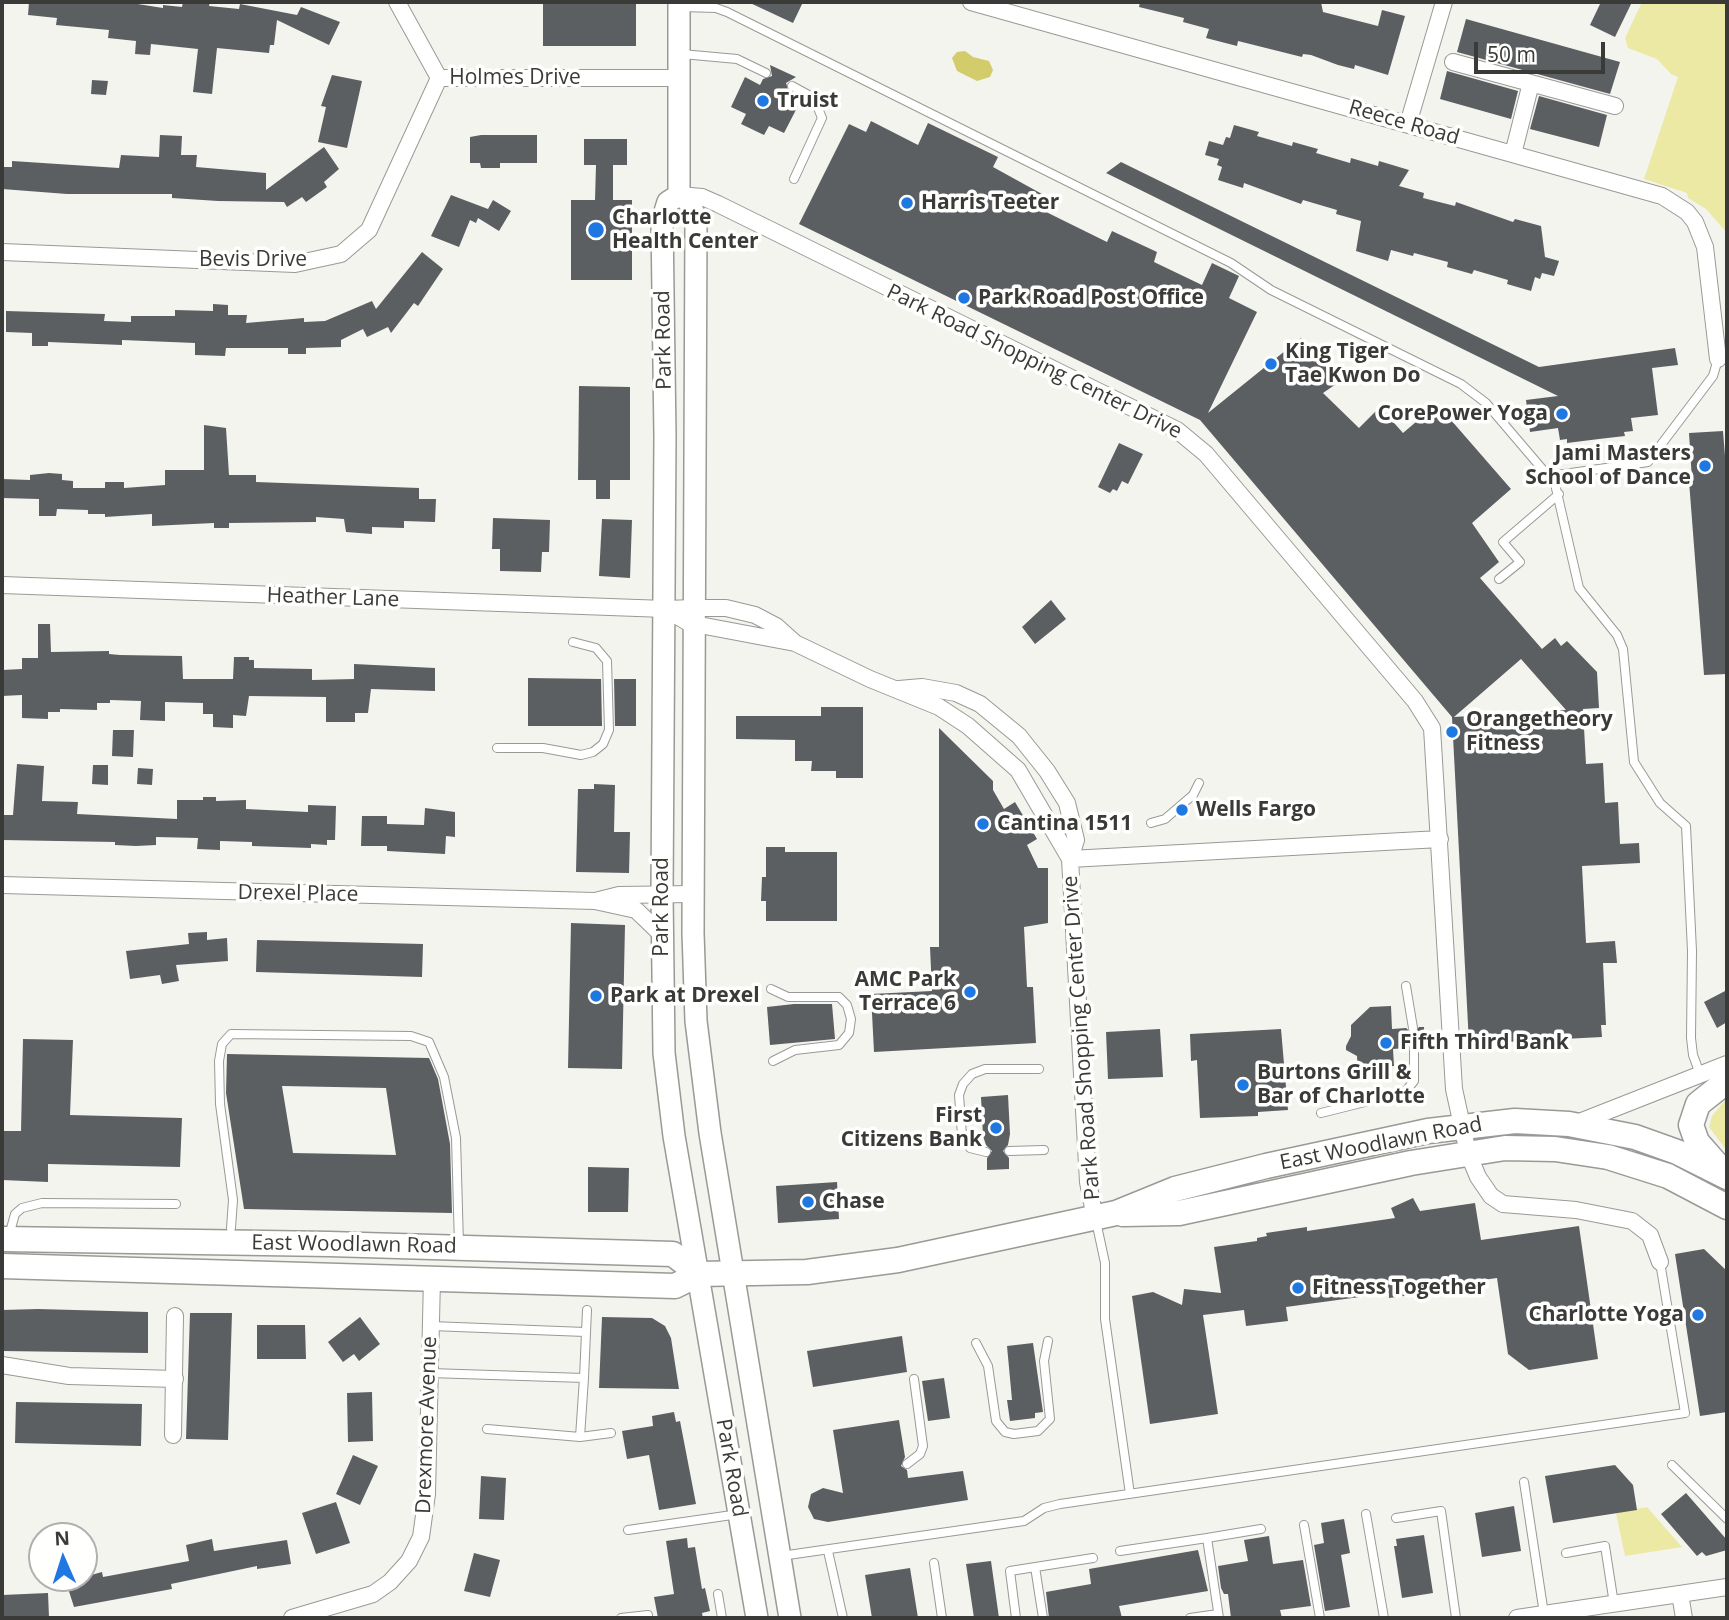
<!DOCTYPE html>
<html>
<head>
<meta charset="utf-8">
<style>
  body { margin:0 }
  #map { position:relative; width:1729px; height:1620px; overflow:hidden; background:#f4f4ef; font-family:"Open Sans",sans-serif }
  canvas { display:block }
  .frame { position:absolute; inset:0; border:4px solid #3a3a39; pointer-events:none }
  .north { position:absolute; left:28px; top:1522px; width:70px; height:70px; box-sizing:border-box; background:#fffffe; border:2px solid #b0b0af; border-radius:50%; rotate:357deg; font-size:19px; font-weight:700; line-height:28px; text-align:center; color:#3a3a39 }
  .north::after { content:''; display:block; margin:auto; width:24px; height:32px; background:#1f77e1; clip-path:polygon(50% 0,100% 100%,50% 72%,0 100%) }
  .scale { position:absolute; left:1474px; top:42px; width:131px; height:32px; box-sizing:border-box; border:4px solid #3a3a39; border-top:0; padding-left:9px; font-size:21px; line-height:24px; white-space:nowrap; color:#3a3a39; -webkit-text-stroke:5px #fffffe; paint-order:stroke }
</style>
</head>
<body>
<div id="map">
<canvas width="1729" height="1620"></canvas>
<div class="frame"></div>
<div class="north">N</div>
<div class="scale">50 m</div>
</div>
<script>
const ctx = document.querySelector('canvas').getContext('2d');
ctx.lineJoin = 'round';
function fillPath(path, color) { ctx.fillStyle = color; ctx.fill(path, 'evenodd'); }
const shape = rows => new Path2D(rows.map(r => 'M' + r).join(''));
function trace(path, color, width, dash) { ctx.strokeStyle = color; ctx.lineWidth = width; ctx.lineCap = dash ? 'butt' : 'round'; ctx.setLineDash(dash || []); ctx.stroke(path); }
function drawText(font, color, halo, rows, align = 'center') {
  ctx.font = font + ' "Open Sans",sans-serif'; ctx.lineWidth = 7; ctx.setLineDash([]); ctx.textBaseline = 'middle'; ctx.strokeStyle = halo; ctx.fillStyle = color; for (const [text, x, y, turn = 0] of rows) {
    ctx.save(); ctx.translate(x, y); ctx.rotate((+turn || 0) * Math.PI / 180); ctx.textAlign = isNaN(turn) ? turn : align; if (halo) ctx.strokeText(text, 0, 0); ctx.fillText(text, 0, 0); ctx.restore();
  }
}
const green = shape([
  [1642,2,1727,2,1727,233,1706,209,1688,198,1687,193,1644,179,1678,77,1671,74,1657,59,1628,48,1625,38],
  [1727,1098,1727,1151,1709,1127,1712,1116],
  [1647,1507,1682,1547,1625,1556,1616,1513]
]);
const water = shape([
  [965,51,973,57,989,61,993,70,990,77,977,81,957,71,952,58,957,52]
]);
const building = shape([
  [29,2,125,2,163,8,163,5,182,7,183,2,210,2,209,6,239,9,240,4,297,15,301,7,340,22,329,45,277,20,274,45,270,45,269,53,217,48,212,94,193,92,198,49,151,44,150,55,135,54,136,41,108,38,109,30,56,25,57,18,28,15],
  [543,2,636,2,636,46,543,46],
  [748,2,803,2,793,23],
  [1140,2,1321,2,1323,12,1378,26,1382,10,1405,16,1388,75,1355,65,1354,69,1338,65,1311,55,1303,54,1302,57,1238,41,1237,46,1206,38,1209,29,1183,22,1184,18,1139,7],
  [1601,2,1632,2,1615,37,1590,25],
  [1466,19,1620,62,1610,94,1457,52],
  [770,65,796,77,786,83,789,92,786,98,799,104,784,133,769,126,764,135,741,124,746,114,731,107,745,77,760,85,763,79,772,76],
  [1447,71,1518,91,1511,119,1440,99],
  [332,75,362,81,347,148,318,142,326,107,321,106],
  [92,80,108,81,106,95,91,94],
  [1539,96,1607,115,1599,147,1530,129],
  [871,121,918,145,928,123,998,157,993,167,1042,194,1036,207,1107,242,1112,231,1157,252,1154,262,1202,285,1212,263,1239,276,1229,298,1257,312,1208,413,1301,338,1339,382,1323,393,1359,428,1380,407,1403,433,1437,404,1511,489,1472,523,1499,562,1480,578,1542,649,1555,638,1561,646,1567,641,1597,672,1599,708,1583,709,1586,764,1603,763,1605,803,1618,802,1620,844,1639,843,1640,863,1582,866,1586,943,1615,941,1617,963,1603,963,1606,1025,1601,1025,1602,1037,1469,1044,1452,717,1200,420,799,224,849,124,866,132],
  [1521,659,1566,710,1454,717],
  [1234,125,1259,132,1257,136,1292,146,1293,142,1318,149,1316,153,1350,163,1351,158,1378,166,1379,161,1409,170,1399,186,1424,193,1423,198,1455,206,1456,202,1513,222,1515,219,1541,226,1545,257,1559,261,1554,276,1542,273,1540,279,1535,277,1531,291,1507,284,1508,280,1474,270,1472,274,1447,267,1448,262,1414,253,1413,256,1391,250,1388,261,1356,251,1361,221,1336,214,1337,210,1303,200,1301,204,1244,183,1243,188,1218,180,1222,167,1217,165,1219,159,1205,155,1209,141,1223,145,1226,137,1230,138],
  [160,135,182,136,181,155,197,155,196,167,266,173,266,190,324,147,339,169,324,182,327,187,306,202,302,197,287,207,284,202,218,201,172,198,172,194,67,194,2,189,2,167,12,167,12,161,119,168,121,155,159,157],
  [481,135,537,135,537,163,500,163,500,168,481,168,480,163,470,163,470,137],
  [584,139,627,139,627,165,613,165,613,200,632,200,632,280,571,280,571,200,595,200,596,165,584,165],
  [1121,162,1539,367,1675,348,1678,365,1652,368,1658,415,1631,418,1633,431,1624,432,1625,436,1599,439,1567,443,1567,439,1560,440,1558,428,1530,432,1526,400,1558,396,1106,173],
  [451,195,488,209,493,200,511,211,499,231,478,218,476,223,470,220,459,247,431,236],
  [422,252,443,269,418,306,414,303,391,333,388,327,367,337,363,329,341,340,341,347,306,348,306,354,288,354,288,348,226,348,225,356,195,355,195,343,122,340,122,345,48,342,48,346,32,346,32,333,6,332,6,311,105,314,104,321,131,322,131,316,175,316,175,310,213,311,213,304,228,305,228,315,247,315,246,323,304,318,304,322,325,321,372,301,376,309],
  [579,386,630,387,630,480,610,480,610,499,596,499,596,480,578,480],
  [204,425,226,428,229,475,256,475,256,482,419,488,419,499,436,499,435,522,404,521,404,528,372,527,372,534,346,532,344,519,316,517,316,522,229,523,229,528,214,528,214,523,152,526,152,514,105,517,105,514,88,514,88,510,57,509,56,516,39,516,39,499,2,498,2,479,30,480,30,475,49,473,62,474,62,480,73,481,73,488,105,488,105,482,124,482,124,488,165,485,165,470,204,470],
  [1723,431,1727,481,1727,674,1704,675,1689,481,1692,480,1689,433],
  [1119,443,1143,454,1128,484,1122,481,1117,491,1113,489,1110,493,1098,487],
  [493,518,550,520,549,552,542,552,541,572,500,571,500,549,492,549],
  [602,519,632,520,630,578,599,576],
  [1051,600,1066,619,1035,644,1022,627],
  [38,624,50,624,51,652,109,651,109,654,120,655,182,656,183,679,233,679,234,657,249,657,249,660,254,660,254,668,312,669,312,680,354,679,354,664,435,668,435,691,371,689,368,713,355,713,355,722,326,722,326,697,249,696,246,716,233,715,233,728,213,727,213,714,203,714,203,703,165,702,165,721,140,720,141,701,110,700,110,703,97,703,97,710,60,709,60,712,48,712,48,719,22,718,22,695,2,696,2,670,22,669,22,658,38,658],
  [528,678,601,679,602,726,528,726],
  [614,679,636,679,636,726,615,726],
  [821,707,863,707,863,778,836,778,836,771,811,771,812,761,795,761,795,740,736,739,736,716,821,716],
  [939,728,993,781,993,790,1004,809,1015,802,1037,839,1027,845,1038,868,1048,868,1048,923,1024,927,1027,987,1033,987,1036,1043,874,1052,871,994,932,991,930,947,939,947],
  [113,730,134,730,133,757,112,756],
  [17,764,44,766,42,801,78,802,77,814,177,819,177,800,203,800,203,797,216,797,216,801,246,800,246,809,308,812,308,805,336,806,335,840,327,840,327,845,311,844,311,848,252,846,252,842,220,841,220,850,197,849,198,838,156,837,156,845,136,846,115,845,115,842,2,840,2,815,13,815],
  [93,765,108,765,108,785,92,784],
  [138,768,153,769,152,785,137,784],
  [594,784,615,785,614,832,630,832,629,873,576,872,578,789,594,789],
  [425,808,455,812,455,837,446,836,445,854,387,851,387,846,361,846,362,816,387,816,387,824,424,825],
  [766,847,785,847,785,852,837,852,837,921,766,921,766,901,761,901,762,877,766,877],
  [571,923,625,925,622,1069,568,1068],
  [207,932,207,940,227,938,228,961,176,965,179,981,162,984,160,975,130,979,126,951,189,944,188,933],
  [257,940,423,944,422,977,256,972],
  [1727,990,1727,1022,1717,1028,1704,1002],
  [794,1004,832,1004,835,1039,770,1045,767,1007],
  [1391,1006,1392,1029,1406,1028,1413,1034,1419,1027,1424,1027,1425,1047,1413,1042,1407,1048,1393,1049,1394,1066,1380,1067,1380,1078,1358,1077,1357,1056,1346,1050,1346,1046,1351,1036,1351,1025,1370,1007],
  [1160,1029,1163,1077,1108,1079,1106,1032],
  [1281,1029,1288,1110,1258,1112,1258,1116,1200,1118,1197,1060,1191,1061,1190,1034],
  [23,1039,73,1040,70,1115,182,1118,180,1167,48,1164,48,1182,2,1180,2,1131,21,1131],
  [227,1054,429,1058,438,1079,450,1144,452,1213,244,1209,226,1093],
  [282,1086,386,1088,396,1155,293,1153],
  [1008,1095,1010,1134,1008,1145,1003,1151,1009,1158,1009,1169,987,1170,987,1158,992,1151,986,1145,983,1136,981,1097],
  [588,1167,629,1168,628,1212,588,1212],
  [837,1182,839,1219,778,1223,776,1186],
  [1413,1198,1420,1211,1475,1203,1481,1240,1579,1226,1598,1359,1529,1370,1508,1354,1497,1278,1446,1285,1447,1290,1389,1298,1389,1293,1286,1307,1288,1321,1246,1326,1244,1310,1203,1315,1218,1414,1150,1424,1132,1296,1153,1292,1182,1305,1184,1289,1221,1293,1214,1247,1257,1241,1257,1238,1267,1236,1266,1233,1307,1227,1307,1231,1395,1218,1391,1208],
  [1704,1249,1727,1271,1727,1412,1700,1416,1675,1254],
  [38,1309,148,1312,148,1353,2,1351,2,1310],
  [190,1313,232,1313,228,1440,186,1439],
  [360,1317,380,1344,359,1361,354,1354,343,1362,328,1342],
  [602,1317,652,1318,665,1326,671,1338,679,1389,599,1388],
  [257,1325,305,1325,306,1359,257,1359],
  [902,1336,907,1372,813,1387,807,1351],
  [1033,1343,1043,1412,1035,1413,1035,1418,1010,1421,1007,1400,1012,1400,1007,1346],
  [944,1378,950,1418,928,1421,922,1381],
  [372,1392,373,1441,348,1442,347,1393],
  [16,1402,142,1404,141,1446,15,1443],
  [674,1412,676,1422,680,1421,696,1504,659,1510,649,1455,627,1459,622,1431,653,1426,652,1416],
  [899,1420,905,1457,901,1466,907,1470,908,1478,963,1471,968,1500,828,1522,814,1519,808,1507,811,1494,823,1488,843,1493,833,1430],
  [353,1455,378,1466,360,1505,336,1494],
  [1615,1465,1633,1485,1637,1510,1553,1523,1545,1476],
  [481,1476,506,1478,504,1520,479,1519],
  [1686,1493,1727,1540,1727,1550,1706,1556,1702,1552,1697,1556,1661,1514],
  [336,1502,350,1543,316,1554,302,1513],
  [1514,1506,1521,1551,1482,1557,1475,1513],
  [1344,1519,1350,1553,1341,1555,1350,1607,1325,1611,1314,1545,1324,1543,1321,1523],
  [1424,1535,1433,1593,1402,1598,1394,1546,1397,1546,1396,1539],
  [1269,1536,1273,1564,1303,1560,1311,1606,1280,1610,1282,1618,1231,1618,1228,1594,1224,1594,1221,1588,1218,1566,1248,1561,1244,1540],
  [687,1538,688,1548,695,1547,702,1589,705,1588,710,1611,702,1613,703,1618,658,1618,654,1597,674,1594,666,1541],
  [212,1539,214,1551,287,1540,291,1564,257,1569,257,1566,171,1584,172,1589,74,1607,66,1582,102,1572,103,1577,189,1561,186,1545],
  [1198,1550,1208,1591,1119,1606,1122,1618,1049,1618,1046,1592,1091,1584,1089,1569],
  [474,1553,500,1560,490,1597,464,1591],
  [991,1561,999,1618,974,1618,966,1564],
  [910,1568,918,1618,872,1618,865,1575],
  [48,1593,49,1617,3,1618,2,1595]
]);
const lane = shape([
  [682,7,716,8,727,12,1231,263,1271,290,1461,384,1486,403,1555,484,1579,588,1617,635,1623,649,1634,762,1660,803,1686,826,1692,951,1691,1038,1693,1055,1700,1074],
  [682,54,737,59,766,73],
  [792,86,814,98,822,118,794,179],
  [1550,476,1648,462,1713,376,1718,359],
  [1499,579,1520,562,1503,542,1559,494],
  [497,748,543,748,581,755,593,752,603,744,609,730,607,661,596,648,573,642],
  [1151,823,1165,819,1193,795,1199,783],
  [1406,986,1413,1028],
  [771,989,788,997,839,997,847,1005,851,1019,849,1033,839,1045,795,1050,773,1061],
  [1321,1113,1405,1092,1414,1081,1414,1048],
  [1009,1151,1044,1150],
  [986,1152,970,1148,962,1135,959,1095,963,1084,972,1074,985,1069,1039,1069],
  [1096,1221,1105,1263,1105,1319,1130,1494],
  [231,1228,233,1200,220,1104,219,1061,222,1044,231,1034,411,1036,429,1042,444,1077,456,1138,459,1245],
  [10,1232,15,1214,22,1208,42,1203,176,1204],
  [431,1326,585,1332],
  [976,1343,988,1366,996,1421,1005,1432,1014,1434,1038,1431,1050,1419,1044,1361,1048,1341],
  [430,1373,584,1378,587,1310],
  [487,1429,580,1437,584,1378],
  [580,1437,611,1433],
  [907,1464,920,1454,923,1446,914,1379],
  [1672,1465,1727,1519],
  [1524,1482,1544,1614],
  [1366,1514,1384,1618],
  [1396,1518,1441,1511,1456,1618],
  [1304,1525,1320,1618],
  [628,1530,739,1514],
  [1207,1538,1261,1529],
  [828,1551,843,1618],
  [1120,1551,1207,1538,1219,1618],
  [1566,1553,1605,1546,1614,1604],
  [781,1556,1024,1521,1044,1508,1060,1504,1685,1413,1660,1262],
  [934,1563,942,1618],
  [1035,1567,1043,1618],
  [718,1594,722,1618],
  [621,1618,648,1615,648,1618],
  [1016,1618,1010,1571,1093,1558],
  [1190,1618,1218,1614]
]);
const street = shape([
  [397,2,439,78,679,78],
  [971,2,1662,196,1687,212,1695,222,1705,247,1718,359],
  [1453,62,1615,106],
  [1408,124,1444,2],
  [1513,154,1531,83],
  [679,195,702,197,718,204,1177,430,1206,454,1415,701,1432,728,1454,1089,1468,1153,1478,1177,1491,1196,1503,1204,1576,1210,1632,1221,1650,1235,1660,1262],
  [2,252,295,264,341,254,369,230,439,78],
  [2,585,665,609],
  [695,608,726,608,755,615,776,626,795,643,689,623,665,609,695,608],
  [795,643,870,679,939,707,968,726,1018,770,1070,859,1076,840,1067,803,1047,771,1019,736,980,704,956,693,922,687,899,689],
  [2,885,595,901],
  [662,935,636,910,595,901,619,895,693,894],
  [1577,1123,1727,1064],
  [1095,1218,1088,1182,1070,859,1440,839],
  [2,1365,69,1376,175,1379],
  [173,1435,175,1316],
  [1680,1594,1684,1618],
  [292,1618,373,1594,390,1582,409,1561,421,1537,427,1494,432,1278],
  [1517,1618,1727,1587]
]);
const secondary = shape([
  [679,2,679,195],
  [679,195,668,202,662,221,665,437,662,894,664,1053,674,1136,757,1618],
  [679,195,690,202,696,222,693,933,696,1021,710,1133,790,1618]
]);
const primary = shape([
  [1719,1167,1697,1142,1691,1125,1698,1104,1727,1081],
  [1123,1214,1179,1213,1411,1163,1505,1148,1555,1149,1608,1157,1668,1176,1727,1207],
  [2,1239,329,1244,673,1254,699,1274],
  [2,1266,675,1286,699,1274,807,1272,898,1260,1116,1213,1175,1189,1266,1166,1428,1131,1515,1121,1569,1124,1635,1137,1677,1152,1727,1177]
]);
const markers = [
  [763,101,7,"#1f77e1"],
  [907,203,7,"#1f77e1"],
  [596,230,9,"#1f77e1"],
  [964,298,7,"#1f77e1"],
  [1271,364,7,"#1f77e1"],
  [1562,414,7,"#1f77e1"],
  [1705,466,7,"#1f77e1"],
  [1452,732,7,"#1f77e1"],
  [1182,810,7,"#1f77e1"],
  [983,824,7,"#1f77e1"],
  [970,992,7,"#1f77e1"],
  [596,996,7,"#1f77e1"],
  [1386,1043,7,"#1f77e1"],
  [1243,1085,7,"#1f77e1"],
  [996,1128,7,"#1f77e1"],
  [808,1202,7,"#1f77e1"],
  [1298,1288,7,"#1f77e1"],
  [1698,1315,7,"#1f77e1"]
];
const streetNames = [
  ["Holmes Drive",515,78],
  ["Reece Road",1404,123,16],
  ["Bevis Drive",253,260],
  ["Park Road",664,340,-91],
  ["Park Road Shopping Center Drive",1034,362,26],
  ["Heather Lane",333,598,2],
  ["Drexel Place",298,894,1],
  ["Park Road",662,907,-90],
  ["Park Road Shopping Center Drive",1082,1038,-94],
  ["East Woodlawn Road",1381,1144,-11],
  ["East Woodlawn Road",354,1245,1],
  ["Drexmore Avenue",427,1425,-88],
  ["Park Road",731,1468,80]
];
const poiNames = [
  ["Truist",777,101],
  ["Harris Teeter",921,203],
  ["Charlotte",612,218],
  ["Health Center",612,242],
  ["Park Road Post Office",978,298],
  ["King Tiger",1285,352],
  ["Tae Kwon Do",1285,376],
  ["CorePower Yoga",1548,414,"right"],
  ["Jami Masters",1691,454,"right"],
  ["School of Dance",1691,478,"right"],
  ["Orangetheory",1466,720],
  ["Fitness",1466,744],
  ["Wells Fargo",1196,810],
  ["Cantina 1511",997,824],
  ["AMC Park",956,980,"right"],
  ["Terrace 6",956,1004,"right"],
  ["Park at Drexel",610,996],
  ["Fifth Third Bank",1400,1043],
  ["Burtons Grill &",1257,1073],
  ["Bar of Charlotte",1257,1097],
  ["First",982,1116,"right"],
  ["Citizens Bank",982,1140,"right"],
  ["Chase",822,1202],
  ["Fitness Together",1312,1288],
  ["Charlotte Yoga",1684,1315,"right"]
];
fillPath(green, '#ece9a5');
fillPath(water, '#d3cc6a');
fillPath(building, '#5c5f62');
trace(lane, '#999995', 10);
trace(street, '#999995', 18);
trace(secondary, '#999995', 24);
trace(primary, '#999995', 27);
trace(lane, '#fff', 8);
trace(street, '#fff', 16);
trace(secondary, '#fff', 21);
trace(primary, '#fff', 24);
for (const [x, y, r, color] of markers) { const dot = new Path2D(); dot.arc(x, y, r, 0, 2 * Math.PI); ctx.fillStyle = color; ctx.fill(dot); trace(dot, '#fffffe', 2.5); }
drawText('21px', '#3a3a39', '#fffffe', streetNames);
drawText('bold 21px', '#3a3a39', '#fffffe', poiNames, 'left');
</script>
</body>
</html>
